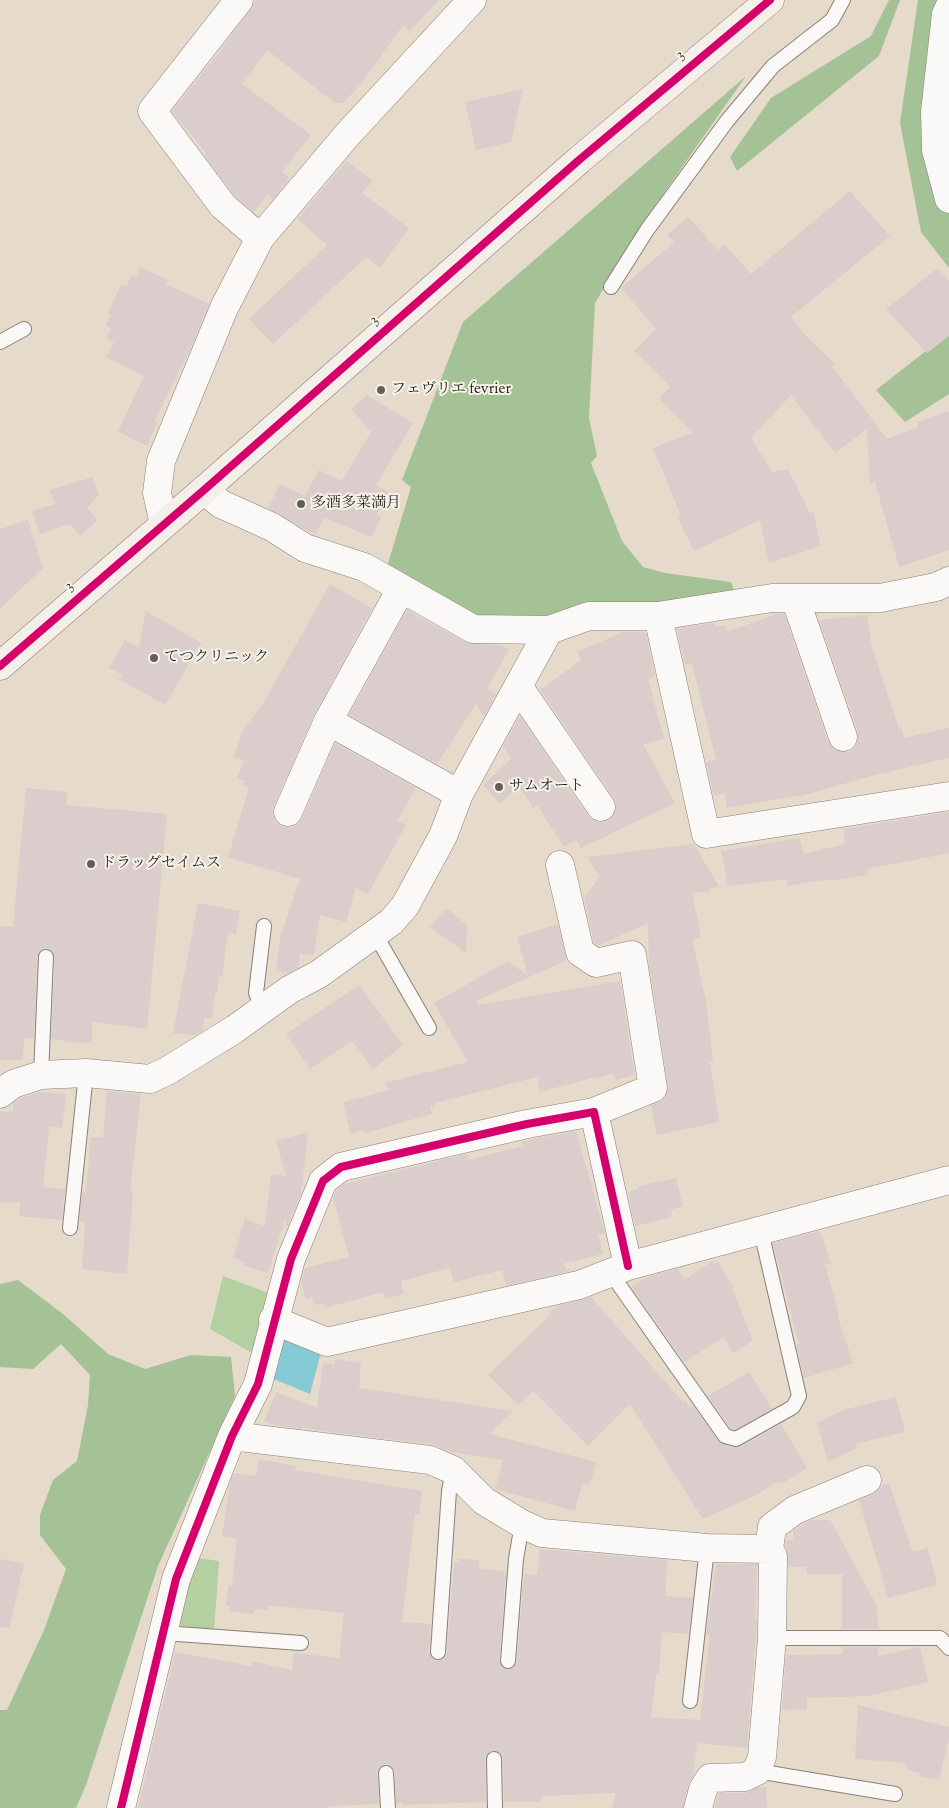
<!DOCTYPE html>
<html>
<head>
<meta charset="utf-8">
<style>
  body { margin:0 }
  canvas { display:block; background:#e6daca }
</style>
</head>
<body>
<canvas width="949" height="1808"></canvas>
<script>
const ctx = document.querySelector('canvas').getContext('2d');
ctx.lineJoin = 'round';
function fillPath(path, color) { ctx.fillStyle = color; ctx.fill(path, 'evenodd'); }
const shape = rows => new Path2D(rows.map(r => 'M' + r).join(''));
function trace(path, color, width, dash) { ctx.strokeStyle = color; ctx.lineWidth = width; ctx.lineCap = dash ? 'butt' : 'round'; ctx.setLineDash(dash || []); ctx.stroke(path); }
function drawText(font, color, halo, rows, align = 'center') {
  ctx.font = font + ' "Sorts Mill Goudy","Noto Serif JP",serif'; ctx.lineWidth = 4; ctx.setLineDash([]); ctx.textBaseline = 'middle'; ctx.strokeStyle = halo; ctx.fillStyle = color; for (const [text, x, y, turn = 0] of rows) {
    ctx.save(); ctx.translate(x, y); ctx.rotate((+turn || 0) * Math.PI / 180); ctx.textAlign = isNaN(turn) ? turn : align; if (halo) ctx.strokeText(text, 0, 0); ctx.fillText(text, 0, 0); ctx.restore();
  }
}
const green = shape([
  [223,1276,271,1294,252,1353,210,1329],
  [191,1557,219,1561,214,1631,184,1627,175,1622]
]);
const forest = shape([
  [889,0,900,0,879,56,737,171,730,157,771,98,871,36],
  [918,0,949,0,949,268,921,232,900,123],
  [746,76,640,227,595,303,589,418,597,456,591,463,622,541,643,567,665,573,731,582,734,590,731,596,548,624,485,623,387,567,411,487,402,480,463,322],
  [949,333,949,394,905,422,876,390],
  [18,1280,63,1314,108,1354,145,1369,191,1355,231,1357,235,1396,158,1566,86,1785,76,1808,0,1808,0,1710,7,1710,44,1630,66,1569,40,1535,40,1515,53,1480,77,1461,88,1405,90,1375,61,1344,33,1369,0,1367,0,1284]
]);
const water = shape([
  [281,1333,321,1352,310,1394,271,1378]
]);
const building = shape([
  [257,0,439,0,410,31,403,25,361,84,343,103,335,103,267,50,242,84,311,135,282,172,290,178,273,199,268,194,254,212,234,195,204,155,206,153,172,111,221,50],
  [523,89,511,142,476,150,465,102],
  [347,161,373,181,362,193,409,228,380,268,366,257,273,344,249,319,327,245,297,219],
  [850,191,890,236,791,317,805,335,835,364,832,366,887,439,918,427,917,422,949,411,949,550,899,567,875,482,870,484,867,429,835,453,791,395,751,438,772,472,788,469,810,513,813,511,821,546,769,563,760,520,694,551,678,518,681,516,653,448,693,432,659,398,670,387,634,351,656,329,621,288,674,242,667,235,688,217,718,250,724,244,751,274],
  [140,267,168,280,166,284,209,304,189,352,155,420,158,422,147,446,118,432,144,376,106,357,114,342,106,338,111,328,106,326,111,315,108,313,121,284,126,287,132,275,136,277],
  [938,268,949,281,949,336,927,353,886,309],
  [367,395,413,423,376,485,388,492,377,514,381,517,372,537,324,518,315,535,268,508,280,484,305,496,319,470,342,481,371,432,351,409],
  [93,477,99,495,87,508,98,520,80,536,70,524,40,534,32,511,55,504,50,490],
  [28,520,43,568,0,609,0,529],
  [330,584,372,608,314,715,274,806,272,813,275,821,281,826,289,828,297,825,302,819,335,743,416,788,397,821,406,825,368,894,356,888,346,922,320,915,314,955,300,954,298,968,288,973,276,971,280,938,300,879,228,857,249,788,243,786,245,781,237,778,244,761,234,757,243,730,263,704],
  [407,610,466,643,501,645,509,650,487,689,496,694,484,716,476,704,437,764,349,715],
  [146,611,201,643,165,705,119,679,122,675,109,668,125,640,139,648],
  [778,614,784,614,828,742,833,749,841,752,849,752,854,748,858,740,858,732,819,620,867,615,871,644,899,728,901,727,904,738,949,728,949,758,875,775,797,797,796,796,727,808,725,793,714,796,706,762,716,760,692,663,685,665,677,629,714,623,715,627,725,625,728,631],
  [623,632,643,632,646,634,655,676,648,679,664,739,643,744,675,803,581,848,576,840,564,847,537,805,533,808,519,786,500,804,483,785,511,759,503,746,520,716,588,816,594,821,602,823,610,820,615,813,617,806,614,798,540,690,581,660,577,652],
  [26,788,67,792,66,805,167,814,147,1029,92,1022,92,1043,65,1042,65,1040,51,1039,55,957,51,950,46,948,39,952,37,957,34,1038,24,1038,23,1060,0,1060,0,926,13,927],
  [949,812,949,853,867,869,868,875,830,881,830,879,787,886,787,879,728,886,721,851,799,838,804,854,845,844,844,829],
  [694,844,719,887,709,888,710,891,692,893,701,938,692,940,706,1000,713,1062,710,1062,719,1122,657,1135,651,1106,665,1098,668,1086,649,964,648,923,598,946,594,943,584,898,600,877,587,857],
  [198,903,240,911,236,934,228,932,222,976,219,976,217,994,215,993,212,1018,204,1017,203,1031,195,1035,173,1033],
  [446,908,467,925,466,953,430,927],
  [558,924,567,960,476,1001,478,1005,620,981,635,1075,616,1080,613,1073,596,1079,596,1077,540,1092,537,1077,435,1103,435,1106,430,1107,432,1114,365,1133,364,1130,351,1134,343,1102,390,1090,384,1083,468,1062,434,1003,508,961,528,976,517,937],
  [359,985,403,1045,373,1069,352,1041,310,1069,286,1034],
  [107,1091,141,1094,130,1191,133,1191,127,1274,82,1269,85,1222,79,1221,83,1191,86,1191,91,1137,103,1138],
  [41,1092,66,1094,62,1128,49,1126,43,1187,65,1189,62,1220,19,1216,20,1203,0,1202,0,1111,13,1112,14,1103,20,1098],
  [576,1131,605,1234,598,1235,603,1254,562,1264,569,1271,506,1286,502,1270,454,1282,450,1268,401,1281,404,1294,385,1299,383,1292,325,1308,324,1303,314,1305,312,1297,306,1299,301,1281,305,1268,349,1257,333,1197,336,1191,344,1184,467,1154,468,1160,522,1146,521,1142,524,1141],
  [308,1132,301,1194,287,1227,285,1219,268,1273,244,1266,245,1262,233,1258,245,1219,265,1226,271,1174,286,1176,276,1141],
  [676,1178,683,1206,671,1210,672,1217,635,1226,628,1192,638,1189,639,1186],
  [820,1231,831,1264,825,1264,839,1315,837,1315,853,1363,804,1378,796,1345,799,1344,773,1243],
  [712,1261,715,1264,718,1261,733,1287,732,1288,753,1341,733,1353,724,1337,684,1362,631,1286,650,1276,678,1269,684,1280],
  [591,1297,683,1402,685,1400,689,1407,693,1405,718,1441,734,1447,740,1447,781,1424,807,1468,790,1479,780,1484,778,1481,756,1495,703,1519,630,1404,588,1446,533,1391,518,1405,488,1375,551,1314,549,1312,558,1306],
  [335,1359,361,1363,359,1388,513,1411,489,1434,596,1462,590,1485,582,1484,575,1511,495,1489,503,1460,452,1452,432,1444,321,1431,303,1427,302,1429,275,1425,264,1421,276,1392,317,1408,323,1363,335,1365],
  [749,1372,772,1409,735,1430,730,1428,708,1396],
  [896,1397,905,1432,855,1444,857,1448,828,1462,817,1423,843,1410],
  [259,1459,296,1466,295,1470,422,1491,419,1514,415,1513,402,1622,431,1624,429,1652,433,1659,437,1661,442,1660,447,1653,454,1562,458,1562,459,1559,479,1560,479,1568,506,1572,499,1660,503,1668,508,1670,515,1666,517,1662,524,1574,537,1575,540,1549,667,1560,665,1596,693,1598,689,1634,662,1632,659,1673,656,1674,651,1717,700,1720,710,1635,706,1635,716,1564,757,1564,755,1619,757,1619,756,1637,747,1748,697,1743,693,1776,688,1785,683,1808,612,1808,616,1793,543,1796,539,1802,504,1802,503,1758,501,1754,494,1750,489,1752,485,1759,486,1802,402,1805,402,1803,396,1803,395,1772,393,1768,386,1764,381,1766,377,1773,379,1804,329,1806,329,1808,138,1808,175,1652,251,1666,252,1661,292,1670,294,1653,339,1658,344,1613,268,1605,267,1610,254,1609,254,1614,229,1611,229,1606,226,1606,228,1585,232,1585,237,1538,222,1536,230,1483,234,1473,256,1476],
  [889,1483,913,1552,928,1548,937,1585,888,1598,859,1500,873,1494,881,1486],
  [811,1520,830,1520,877,1606,878,1629,842,1629,842,1574,807,1574,806,1567,788,1567,786,1540,793,1540,793,1531],
  [0,1559,24,1564,9,1628,0,1627],
  [842,1647,878,1647,878,1656,920,1647,928,1682,868,1696,807,1698,807,1709,782,1710,786,1655,842,1654],
  [858,1705,949,1727,949,1737,939,1780,919,1776,920,1773,907,1770,908,1766,905,1766,905,1763,855,1759],
  [759,1787,766,1787,767,1808,714,1808,719,1793,746,1793]
]);
const lane = shape([
  [611,287,647,230,727,121,773,66,832,20,843,0],
  [0,342,24,329],
  [375,934,429,1028],
  [262,1008,256,993,264,926],
  [41,1075,46,957],
  [70,1228,86,1073],
  [610,1272,725,1436,736,1439,793,1407,799,1396,761,1231],
  [164,1633,301,1643],
  [772,1638,940,1638,949,1648],
  [438,1652,449,1491,453,1470],
  [508,1661,516,1559,522,1524],
  [690,1701,707,1548],
  [494,1759,495,1808],
  [757,1771,895,1794],
  [386,1773,388,1808]
]);
const street = shape([
  [239,0,152,111,223,206,260,238],
  [949,8,946,14,935,112,936,150,949,199],
  [204,490,221,504,272,527,305,548,364,567,473,629,549,630,589,616,658,616,772,598,880,598,936,587,949,581],
  [164,524,157,493,161,461,224,308,260,238,348,134,472,0],
  [795,598,843,737],
  [658,616,706,834,949,796],
  [518,686,601,807],
  [328,721,459,794],
  [288,812,328,721,401,589],
  [560,865,580,952,596,963,632,955,653,1088,594,1112],
  [0,1094,13,1084,41,1075,86,1073,150,1079,167,1071,235,1029,289,990,319,974,391,922,405,906,443,836,459,794,549,630],
  [273,1320,327,1342,579,1285,628,1266,949,1180],
  [232,1436,430,1460,453,1470,484,1501,522,1524,542,1533,707,1548,769,1549,773,1556,772,1638,762,1757,757,1771,745,1777,710,1778,703,1789,698,1808],
  [769,1549,772,1527,795,1510,867,1480],
  [121,1808,176,1579,232,1436,258,1384,291,1259,323,1181,341,1167,527,1124,594,1112,628,1266]
]);
const secondary = shape([
  [0,666,204,490,579,160,770,0]
]);
const cycleway = shape([
  [0,666,204,490,579,160,770,0],
  [121,1808,176,1579,232,1436,258,1384,291,1259,323,1181,341,1167,527,1124,594,1112,628,1266]
]);
const markers = [
  [381,390,5,"#635e59"],
  [301,504,5,"#635e59"],
  [154,658,5,"#635e59"],
  [499,787,5,"#635e59"],
  [91,864,5,"#635e59"]
];
const streetNames = [
  ["3",681,56,-40],
  ["3",375,321,-41],
  ["3",70,587,-41]
];
const poiNames = [
  ["フェヴリエ fevrier",391,390],
  ["多酒多菜満月",311,504],
  ["てつクリニック",164,658],
  ["サムオート",509,787],
  ["ドラッグセイムス",101,864]
];
fillPath(green, '#b4d0a0');
fillPath(forest, '#a5c196');
fillPath(water, '#86cad6');
fillPath(building, '#dacdcb');
trace(lane, '#878179', 16);
trace(street, '#878179', 29);
trace(secondary, '#878179', 29);
trace(lane, '#fbf9f7', 14);
trace(street, '#fbf9f7', 28);
trace(secondary, '#f4f0e9', 28);
trace(cycleway, '#d6006c', 8);
for (const [x, y, r, color] of markers) { const dot = new Path2D(); dot.arc(x, y, r, 0, 2 * Math.PI); ctx.fillStyle = color; ctx.fill(dot); trace(dot, '#f7f3e8', 2); }
drawText('15px', '#1c1c1c', '#f7f3e8', streetNames);
drawText('15px', '#1c1c1c', '#f7f3e8', poiNames, 'left');
</script>
</body>
</html>
